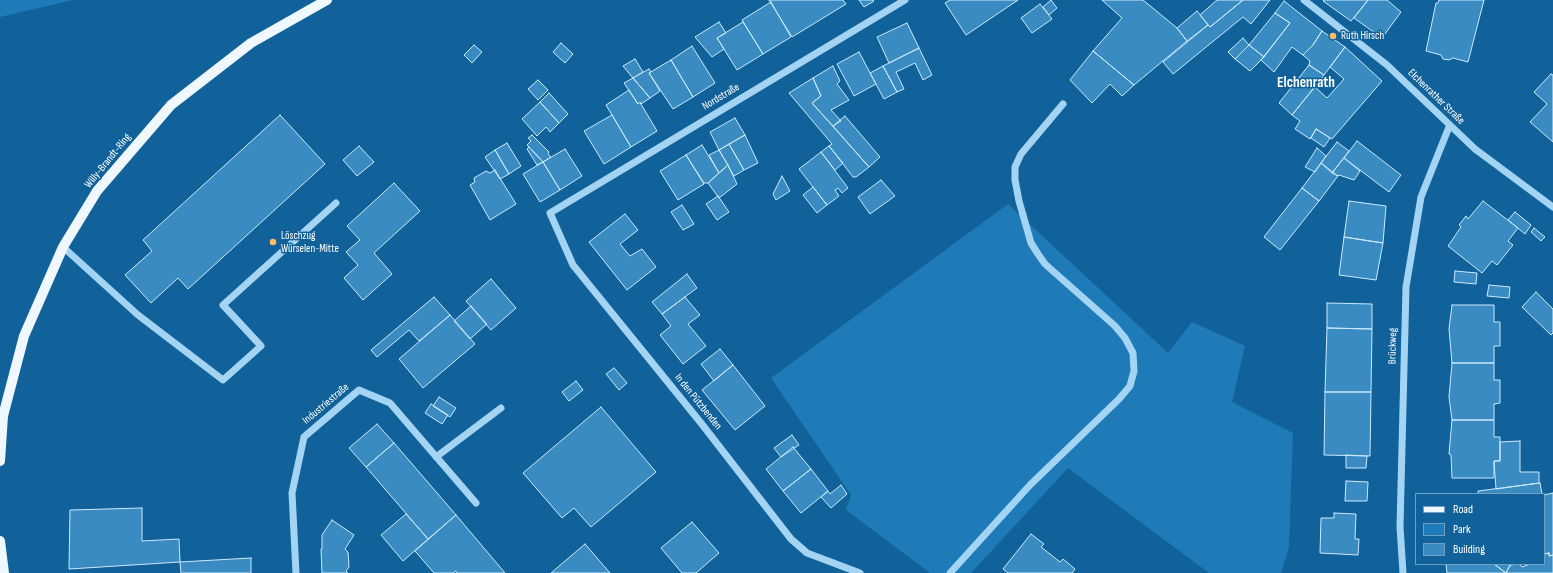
<!DOCTYPE html>
<html>
<head>
<meta charset="utf-8">
<style>
  body { margin:0 }
  #map { position:relative; width:1553px; height:573px; overflow:hidden; background:#11619a; font-family:"Sofia Sans Condensed",sans-serif }
  canvas { display:block }
  .legend { position:absolute; left:1415px; top:493px; width:130px; height:72px; box-sizing:border-box; background:#11619a; border:1px solid #70a0c2; margin:0; padding:5px 7px; list-style:none; font-size:12px; color:#fff }
  .legend li { display:flex; align-items:center; gap:8px; height:20px }
  .legend b { width:20px; border:1px solid #70a0c2 }
</style>
</head>
<body>
<div id="map">
<canvas width="1553" height="573"></canvas>
<ul class="legend">
<li><b style="height:5px;background:#f0f8ff"></b>Road</li>
<li><b style="height:11px;background:#1f7bb7"></b>Park</li>
<li><b style="height:11px;background:#398bc1"></b>Building</li>
</ul>
</div>
<script>
const ctx = document.querySelector('canvas').getContext('2d');
ctx.lineJoin = 'round';
function fillPath(path, color) { ctx.fillStyle = color; ctx.fill(path, 'evenodd'); }
const shape = rows => new Path2D(rows.map(r => 'M' + r).join(''));
function trace(path, color, width, dash) { ctx.strokeStyle = color; ctx.lineWidth = width; ctx.lineCap = dash ? 'butt' : 'round'; ctx.setLineDash(dash || []); ctx.stroke(path); }
function drawText(font, color, halo, rows, align = 'center') {
  ctx.font = font + ' "Sofia Sans Condensed",sans-serif'; ctx.lineWidth = 3; ctx.setLineDash([]); ctx.textBaseline = 'middle'; ctx.strokeStyle = halo; ctx.fillStyle = color; for (const [text, x, y, turn = 0] of rows) {
    ctx.save(); ctx.translate(x, y); ctx.rotate((+turn || 0) * Math.PI / 180); ctx.textAlign = isNaN(turn) ? turn : align; if (halo) ctx.strokeText(text, 0, 0); ctx.fillText(text, 0, 0); ctx.restore();
  }
}
const green = shape([
  [0,0,73,0,0,17],
  [1008,204,1168,353,1192,322,1245,346,1232,402,1293,433,1289,547,1281,573,1209,573,1068,468,971,573,930,573,846,510,851,495,771,378]
]);
const building = shape([
  [769,0,843,0,846,4,792,37,769,0],
  [859,0,873,0,874,1,864,7,859,0],
  [950,0,1018,0,966,35,945,3,950,0],
  [1051,0,1057,8,1049,15,1043,7,1051,0],
  [1102,0,1143,0,1177,28,1187,41,1134,85,1093,51,1122,18,1102,0],
  [1217,0,1243,0,1210,27,1200,15,1217,0],
  [1243,0,1270,0,1251,24,1243,17,1173,74,1163,62,1208,25,1210,27,1243,0],
  [1324,0,1368,0,1351,21,1323,1,1324,0],
  [1368,0,1387,0,1401,12,1382,38,1354,18,1368,0],
  [1439,0,1484,0,1468,62,1453,58,1449,60,1443,59,1441,55,1426,51,1436,3,1438,3,1439,0],
  [1284,1,1322,31,1313,45,1303,55,1292,47,1274,72,1261,60,1290,23,1275,13,1284,1],
  [771,2,791,37,763,54,742,20,771,2],
  [1040,4,1052,19,1032,33,1021,18,1040,4],
  [1197,11,1208,25,1187,41,1177,28,1197,11],
  [1275,13,1290,23,1264,57,1249,45,1275,13],
  [719,22,726,33,717,38,724,49,712,57,695,37,719,22],
  [743,22,763,54,737,70,717,38,743,22],
  [907,23,919,48,889,63,877,37,907,23],
  [1322,31,1345,47,1324,75,1309,65,1310,61,1303,55,1313,45,1322,31],
  [1243,38,1249,45,1235,59,1228,52,1243,38],
  [561,43,573,54,565,63,553,52,561,43],
  [474,45,482,52,472,63,464,55,474,45],
  [1249,45,1264,57,1250,71,1235,59,1249,45],
  [692,46,715,83,693,97,671,60,692,46],
  [1345,47,1382,81,1332,139,1316,129,1310,139,1295,129,1300,121,1292,115,1315,87,1327,98,1344,79,1330,67,1345,47],
  [919,48,932,75,923,80,915,63,896,72,904,89,897,92,883,66,919,48],
  [1093,51,1134,85,1122,96,1110,84,1092,103,1070,80,1093,51],
  [859,52,876,84,854,96,837,64,859,52],
  [635,59,643,72,633,78,623,66,635,59],
  [671,60,693,97,673,109,649,73,671,60],
  [1309,65,1324,75,1292,115,1279,103,1309,65],
  [833,66,840,81,837,84,849,100,831,110,841,121,833,126,812,103,821,96,813,78,833,66],
  [883,66,897,92,884,99,870,73,883,66],
  [649,69,651,72,649,73,660,91,650,98,633,78,649,69],
  [1551,74,1553,75,1553,142,1530,122,1547,104,1534,92,1551,74],
  [633,78,650,98,641,104,640,102,638,104,624,83,633,78],
  [813,78,821,96,812,103,869,167,856,177,853,177,829,146,832,144,789,93,813,78],
  [538,80,548,90,538,100,528,89,538,80],
  [629,90,638,104,640,102,641,104,657,131,631,147,606,105,629,90],
  [549,93,568,114,559,123,540,102,549,93],
  [540,102,559,123,550,132,546,127,537,136,522,119,540,102],
  [280,115,325,164,188,289,178,278,151,303,125,275,152,251,143,240,280,115],
  [612,115,631,147,604,164,584,131,612,115],
  [845,116,880,157,869,167,833,126,845,116],
  [735,118,745,135,719,150,710,132,735,118],
  [1316,129,1330,138,1324,147,1311,138,1316,129],
  [532,135,549,152,548,154,551,157,543,162,529,147,527,145,531,141,528,138,532,135],
  [745,135,758,163,744,170,729,144,745,135],
  [1357,141,1401,175,1389,192,1344,158,1357,141],
  [1337,142,1349,151,1332,173,1321,163,1337,142],
  [507,143,521,166,509,174,495,150,507,143],
  [729,144,744,170,734,176,719,150,729,144],
  [702,145,719,173,708,183,704,183,686,155,702,145],
  [359,146,374,162,357,176,343,160,359,146],
  [829,146,843,163,835,170,821,152,829,146],
  [529,147,543,162,537,165,527,149,529,147],
  [1317,148,1326,156,1315,172,1305,167,1317,148],
  [565,149,582,176,560,190,543,162,565,149],
  [495,150,509,174,500,179,485,157,495,150],
  [719,150,728,165,719,173,709,155,719,150],
  [821,152,848,188,842,193,838,188,835,190,839,196,827,205,799,169,821,152],
  [686,155,704,184,678,200,660,171,686,155],
  [1344,158,1360,171,1354,180,1339,175,1338,176,1332,173,1344,158],
  [543,162,560,190,540,202,523,174,543,162],
  [1321,163,1338,176,1319,201,1302,188,1321,163],
  [728,165,737,184,719,198,708,183,728,165],
  [495,170,516,204,490,220,470,185,475,182,474,178,486,171,490,173,495,170],
  [782,176,790,191,776,200,773,194,782,176],
  [881,180,895,196,870,214,858,197,881,180],
  [394,183,420,211,374,253,392,274,363,300,344,278,358,265,346,252,360,240,347,226,394,183],
  [813,187,827,205,817,213,803,195,813,187],
  [1302,188,1319,201,1280,250,1264,237,1302,188],
  [718,196,729,212,717,220,706,204,718,196],
  [1349,201,1386,206,1383,243,1344,237,1349,201],
  [1483,201,1518,228,1508,241,1513,245,1497,265,1492,261,1482,273,1448,246,1461,227,1459,225,1466,216,1468,219,1483,201],
  [682,205,694,224,683,230,671,212,682,205],
  [1515,212,1531,225,1525,234,1508,220,1515,212],
  [625,214,638,230,620,244,630,256,642,249,656,267,627,290,589,242,625,214],
  [1534,228,1545,237,1541,241,1531,232,1534,228],
  [1344,237,1383,243,1376,280,1339,275,1344,237],
  [1455,271,1477,273,1476,284,1454,282,1455,271],
  [687,274,697,288,662,314,652,302,687,274],
  [491,279,516,308,491,330,466,301,491,279],
  [1489,285,1510,287,1509,298,1487,296,1489,285],
  [1536,292,1553,309,1553,333,1551,335,1522,307,1536,292],
  [434,297,450,315,419,341,409,330,377,357,371,350,434,297],
  [685,297,700,315,688,324,706,346,683,364,660,335,671,326,662,314,685,297],
  [1327,303,1372,304,1372,329,1327,328,1327,303],
  [1452,305,1494,305,1494,322,1500,322,1500,346,1494,346,1494,363,1452,363,1449,329,1452,305],
  [471,306,487,324,470,339,454,321,471,306],
  [450,315,475,344,423,388,399,359,450,315],
  [1327,328,1372,329,1371,392,1325,392,1327,328],
  [720,349,733,365,714,381,701,364,720,349],
  [1452,363,1494,363,1494,380,1500,380,1500,403,1494,404,1494,420,1452,420,1449,397,1452,363],
  [733,365,765,406,735,430,702,390,733,365],
  [614,368,627,383,619,390,606,374,614,368],
  [576,381,583,390,569,401,562,392,576,381],
  [1325,392,1371,392,1370,456,1324,455,1325,392],
  [439,397,456,408,450,417,433,406,439,397],
  [431,404,448,415,442,424,425,413,431,404],
  [601,407,656,472,591,527,574,508,562,518,523,473,601,407],
  [1452,420,1494,420,1494,437,1500,437,1500,461,1494,461,1494,478,1452,478,1451,455,1449,454,1452,420],
  [377,424,394,443,366,467,349,448,377,424],
  [792,435,799,445,781,457,774,448,792,435],
  [1520,441,1520,472,1539,472,1539,483,1496,489,1494,461,1500,461,1500,442,1520,441],
  [394,443,456,515,428,539,366,467,394,443],
  [793,447,811,469,783,491,766,469,793,447],
  [1346,455,1367,456,1366,468,1346,468,1346,455],
  [811,469,828,491,801,513,783,491,811,469],
  [1346,481,1368,482,1367,501,1345,501,1346,481],
  [1540,483,1542,494,1478,494,1478,491,1540,483],
  [841,485,847,494,831,508,821,497,828,491,830,494,841,485],
  [1553,493,1553,555,1549,556,1549,553,1544,554,1544,495,1553,493],
  [142,508,142,541,179,539,180,562,69,569,70,510,142,508],
  [1334,513,1356,514,1355,539,1359,539,1358,555,1320,553,1321,518,1334,518,1334,513],
  [406,514,428,539,403,561,381,535,406,514],
  [456,515,505,573,457,573,456,571,453,573,434,573,415,551,456,515],
  [332,520,354,535,345,549,348,552,349,567,346,571,348,573,322,573,321,549,322,549,322,535,332,520],
  [692,522,719,553,696,573,682,573,661,548,692,522],
  [1031,534,1044,544,1041,547,1060,562,1063,559,1075,569,1072,573,1008,573,1003,569,1031,534],
  [585,544,610,573,551,573,585,544],
  [1549,553,1549,556,1553,555,1553,573,1506,573,1510,565,1519,564,1522,567,1530,564,1544,564,1544,554,1549,553],
  [251,558,251,573,181,573,180,562,251,558],
  [1446,564,1494,564,1506,573,1447,573,1446,564],
  [1494,564,1517,564,1510,565,1506,573,1494,564]
]);
const minor = shape([
  [1304,0,1387,65,1475,149,1553,207],
  [63,247,138,315,223,380,261,346,223,305,336,203],
  [436,457,501,408],
  [296,573,292,493,304,437,359,390,390,403,476,503],
  [860,573,807,553,791,539,701,423,573,265,550,213,905,0],
  [950,573,1030,485,1119,399,1130,386,1134,371,1133,353,1125,338,1115,326,1045,264,1038,254,1031,243,1019,201,1015,180,1015,167,1021,154,1063,104],
  [1403,573,1400,527,1406,287,1421,197,1449,127]
]);
const major = shape([
  [0,461,3,416,24,336,63,247,97,191,171,105,251,43,327,0],
  [0,541,4,573]
]);
const markers = [
  [1333,36,4,"#ffbc66"],
  [273,242,4,"#ffbc66"]
];
const poiNames = [
  ["Ruth Hirsch",1341,36],
  ["Löschzug",281,236],
  ["Würselen-Mitte",281,249]
];
const streetNames = [
  ["Nordstraße",721,97,-31],
  ["Elchenrather Straße",1436,97,44],
  ["Willy-Brandt-Ring",108,161,-51],
  ["Brückweg",1393,346,-89],
  ["In den Pützbenden",698,402,51],
  ["Industriestraße",326,404,-40]
];
const districtNames = [
  ["Elchenrath",1306,83]
];
fillPath(green, '#1f7bb7');
fillPath(building, '#398bc1');
trace(building, '#cceafe', 1);
trace(minor, '#a3d4f4', 7);
trace(major, '#f0f8ff', 10);
for (const [x, y, r, color] of markers) { const dot = new Path2D(); dot.arc(x, y, r, 0, 2 * Math.PI); ctx.fillStyle = color; ctx.fill(dot); trace(dot, '#11619a', 1.5); }
drawText('11px', '#fff', '#11619a', poiNames, 'left');
drawText('11px', '#fff', '#11619a', streetNames);
drawText('bold 15px', '#fff', '#11619a', districtNames);
</script>
</body>
</html>
